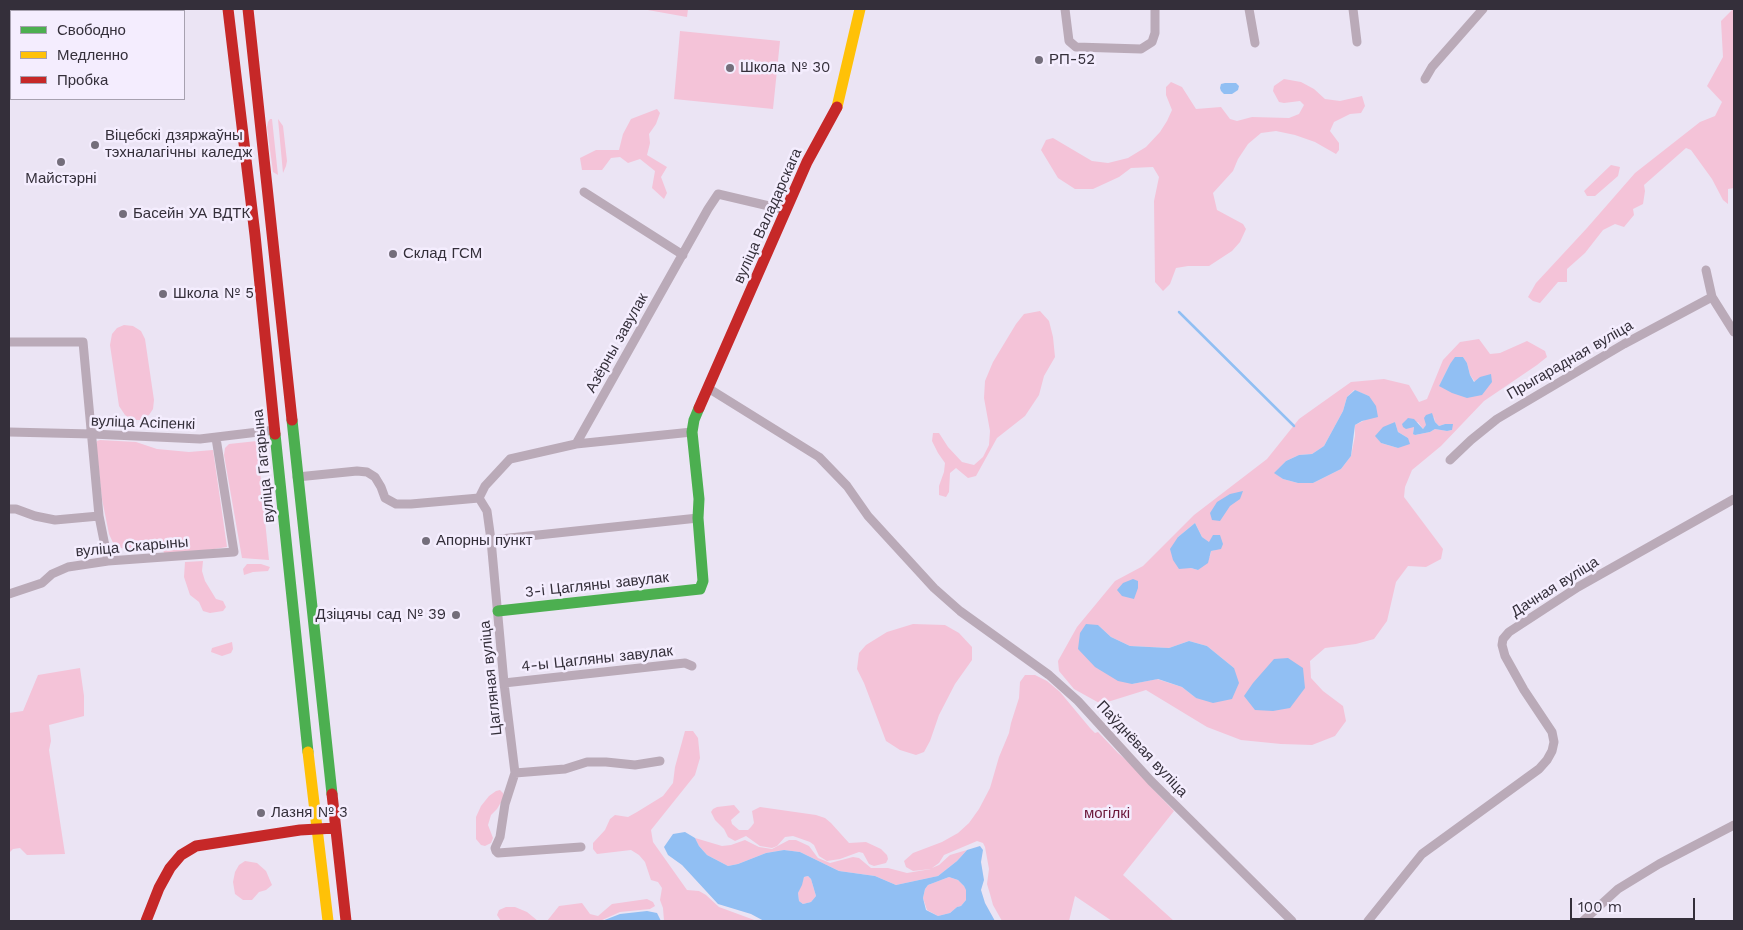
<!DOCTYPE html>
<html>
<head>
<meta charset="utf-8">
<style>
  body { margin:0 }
  #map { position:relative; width:1743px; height:930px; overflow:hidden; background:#ebe4f4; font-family:"Work Sans",sans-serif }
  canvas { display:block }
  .frame { position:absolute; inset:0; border:10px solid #342f3a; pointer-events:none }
  .legend { position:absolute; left:10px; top:10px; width:175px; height:90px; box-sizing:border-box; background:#f4edfe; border:1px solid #a7a1b0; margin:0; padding:6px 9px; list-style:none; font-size:15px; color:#342f3a }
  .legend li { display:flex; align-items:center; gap:10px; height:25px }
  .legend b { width:25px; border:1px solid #a7a1b0 }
  .scale { position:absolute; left:1570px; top:898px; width:125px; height:22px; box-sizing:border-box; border:2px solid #342f3a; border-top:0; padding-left:6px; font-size:15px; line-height:18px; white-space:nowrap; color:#342f3a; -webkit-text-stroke:4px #f4edfe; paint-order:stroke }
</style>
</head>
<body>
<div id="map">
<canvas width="1743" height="930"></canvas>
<div class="frame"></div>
<ul class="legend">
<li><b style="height:6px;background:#4caf50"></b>Свободно</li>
<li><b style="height:6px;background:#ffc107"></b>Медленно</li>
<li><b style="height:6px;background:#c62828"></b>Пробка</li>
</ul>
<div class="scale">100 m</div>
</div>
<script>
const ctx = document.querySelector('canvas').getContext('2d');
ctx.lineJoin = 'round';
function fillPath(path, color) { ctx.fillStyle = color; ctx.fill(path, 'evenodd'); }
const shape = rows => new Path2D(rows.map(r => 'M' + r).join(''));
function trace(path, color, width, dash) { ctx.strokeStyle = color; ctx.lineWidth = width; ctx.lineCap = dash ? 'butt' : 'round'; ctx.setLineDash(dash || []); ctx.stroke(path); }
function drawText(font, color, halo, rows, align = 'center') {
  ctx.font = font + ' "Work Sans",sans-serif'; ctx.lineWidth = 5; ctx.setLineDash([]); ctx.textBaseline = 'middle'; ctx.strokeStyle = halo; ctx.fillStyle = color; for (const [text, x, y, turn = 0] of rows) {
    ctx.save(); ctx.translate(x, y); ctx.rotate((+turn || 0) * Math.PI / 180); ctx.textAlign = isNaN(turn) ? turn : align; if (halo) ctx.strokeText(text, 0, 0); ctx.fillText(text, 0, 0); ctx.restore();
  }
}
const green = shape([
  [642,9,688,9,687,17],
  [1733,9,1734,9,1734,188,1728,189,1728,204,1723,200,1712,179,1691,150,1686,148,1644,185,1645,191,1643,204,1633,209,1634,215,1624,227,1615,224,1603,230,1585,253,1567,269,1567,282,1558,282,1540,303,1533,301,1528,297,1536,283,1587,228,1635,173,1700,122,1715,116,1722,102,1707,86,1723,57,1721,21],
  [680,31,780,41,773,109,674,99],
  [1284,79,1301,82,1314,89,1325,99,1340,101,1362,96,1365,106,1361,113,1350,114,1334,122,1330,131,1339,143,1339,150,1336,154,1315,142,1295,135,1276,131,1261,133,1248,144,1238,159,1233,171,1213,193,1217,210,1243,224,1246,229,1240,242,1232,251,1209,266,1188,266,1176,268,1170,284,1163,291,1155,282,1154,201,1159,177,1153,167,1131,168,1119,177,1093,189,1075,189,1058,178,1041,150,1046,140,1053,138,1092,161,1108,163,1128,158,1146,147,1160,132,1167,121,1172,110,1166,95,1166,87,1171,82,1182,87,1196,109,1221,107,1230,119,1237,121,1252,117,1289,118,1299,114,1304,105,1300,101,1284,103,1279,102,1273,91,1274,86],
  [657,109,660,113,656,124,649,134,650,143,647,155,667,167,661,177,667,193,664,199,652,188,655,171,640,159,628,163,620,157,611,158,602,170,582,170,580,158,596,150,619,150,623,134,631,119],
  [270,119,272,119,278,175,273,172,267,127,268,122],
  [278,119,283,126,287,161,286,166,283,173],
  [1611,165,1620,167,1618,176,1595,196,1587,196,1584,191],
  [1040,311,1049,321,1053,337,1055,357,1044,376,1039,395,1025,416,997,438,976,476,968,478,956,468,950,473,949,492,946,497,939,495,939,486,944,472,945,463,938,453,932,441,933,433,939,433,948,447,962,462,974,465,983,457,989,445,990,431,984,398,985,381,993,362,1016,324,1024,314],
  [124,325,133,326,141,331,145,339,154,400,153,409,149,415,140,420,133,420,125,415,119,406,110,345,112,334,117,328],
  [1479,339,1490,354,1500,353,1527,341,1545,351,1547,357,1537,365,1484,401,1441,446,1412,470,1405,487,1404,497,1443,549,1441,559,1426,567,1408,566,1396,582,1387,621,1374,639,1356,644,1325,648,1310,661,1311,678,1323,691,1343,706,1346,721,1335,736,1312,745,1281,744,1241,740,1207,727,1146,690,1101,704,1074,689,1059,671,1058,661,1077,627,1115,581,1143,566,1194,515,1267,459,1299,419,1351,382,1384,379,1409,385,1419,402,1427,399,1443,360,1460,342],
  [1463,357,1467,363,1470,375,1475,382,1439,386,1450,364],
  [1354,390,1369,396,1367,419,1355,425,1355,436,1351,456,1341,469,1313,483,1298,483,1283,479,1275,473,1286,461,1299,455,1312,454,1324,446,1343,411,1347,397],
  [1434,417,1435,422,1439,426,1445,424,1452,424,1452,430,1447,431,1435,429,1430,432,1415,435,1413,433,1414,427,1411,426,1418,422,1423,429],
  [1395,422,1398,432,1408,438,1398,448,1381,443,1376,435],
  [1195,523,1202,537,1210,543,1213,536,1215,550,1211,551,1210,556,1198,570,1191,568,1178,537],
  [1098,625,1111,637,1130,646,1169,648,1189,641,1207,646,1234,668,1196,698,1182,687,1157,679,1132,684],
  [100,440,136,442,157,449,189,452,213,450,227,547,169,556,164,553,162,548,124,549,114,545,109,534,102,499,96,445,97,441],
  [257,441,269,560,242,558,224,455,225,448,229,444],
  [203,561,202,571,205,581,216,599,223,601,226,607,223,611,210,613,203,611,199,602,190,595,184,577,185,562],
  [247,564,261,564,270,567,268,571,253,572,244,575,243,569],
  [913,624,945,625,959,633,972,647,972,660,955,684,939,715,930,741,924,752,916,755,900,750,886,741,864,683,857,669,859,653,866,645,887,632],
  [232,642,233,649,231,653,222,656,211,652,212,648],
  [80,668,84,696,84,716,49,725,51,741,49,750,65,854,27,855,20,848,13,849,9,853,9,713,23,711,38,675],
  [1025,675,1035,675,1047,681,1060,692,1090,728,1095,733,1098,732,1118,753,1146,777,1150,786,1174,811,1123,875,1174,921,1112,921,1075,896,1069,921,1002,921,993,905,990,894,987,884,989,869,985,847,983,843,977,841,944,855,939,863,932,868,939,865,950,855,967,850,957,861,938,876,896,885,875,876,839,871,800,852,784,850,766,853,738,864,728,866,707,855,699,846,695,838,722,846,731,845,745,840,759,847,772,849,789,840,796,840,809,846,818,858,830,863,853,857,859,858,871,868,888,868,907,873,931,869,913,871,906,867,904,861,913,853,942,842,958,833,969,823,979,809,990,788,999,757,1009,733,1011,723,1019,698,1020,682],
  [685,731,693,731,698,738,700,758,695,775,651,830,653,842,687,890,699,891,706,895,719,907,757,921,664,921,663,908,660,900,662,888,658,882,651,880,645,862,639,855,631,850,597,854,593,849,593,843,605,830,610,819,615,815,628,817,637,812,663,796,673,783,675,767],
  [500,790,503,793,504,797,497,809,491,815,488,825,493,838,491,843,485,846,481,845,476,839,476,817,481,806,489,796,496,791],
  [734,805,740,812,731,820,732,824,739,830,748,830,751,827,754,823,752,811,760,807,816,815,825,818,831,823,849,843,866,842,881,849,887,855,888,859,886,863,874,866,869,864,863,853,859,852,840,859,827,861,819,856,814,845,810,842,793,836,785,837,777,846,772,848,760,846,746,836,735,841,728,837,724,829,715,820,711,812,713,809,717,807],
  [245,861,257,863,266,871,272,885,266,890,259,892,252,900,243,900,235,894,233,882,235,872,239,865],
  [808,876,811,879,816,896,811,902,803,904,799,901,798,893,804,877],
  [949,877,958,880,964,886,966,889,966,900,961,906,957,907,950,913,938,916,927,910,923,898,925,889,928,885],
  [647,899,653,902,655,906,650,909,620,912,600,921,547,921,559,906,582,903,590,914,598,916,612,904],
  [506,907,515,907,527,912,538,921,501,921,497,915,499,910]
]);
const water = shape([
  [1225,83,1236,83,1239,86,1238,90,1232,94,1224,94,1221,91,1220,88,1221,84],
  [1455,357,1463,357,1467,363,1470,375,1474,382,1480,377,1491,374,1492,382,1482,395,1467,398,1452,393,1439,386,1450,364],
  [1355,390,1369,396,1376,406,1378,417,1362,421,1355,425,1351,456,1341,469,1313,483,1298,483,1283,479,1274,473,1286,461,1299,455,1312,454,1324,446,1343,411,1347,397],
  [1432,413,1435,422,1439,426,1445,424,1453,424,1452,430,1447,431,1435,429,1430,432,1415,435,1413,434,1414,427,1406,429,1403,427,1402,424,1408,418,1414,419,1423,429,1426,425,1424,418,1426,415],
  [1395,422,1398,432,1408,438,1410,444,1398,448,1381,443,1375,436,1383,427],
  [1243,491,1240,499,1230,506,1220,521,1212,520,1210,513,1217,502,1230,494],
  [1195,523,1202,537,1209,542,1213,535,1220,535,1223,544,1221,549,1211,551,1208,563,1198,570,1191,568,1179,569,1173,560,1170,549,1178,537],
  [1133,579,1138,581,1138,588,1134,599,1122,596,1117,590,1123,583],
  [1086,624,1098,625,1111,637,1130,646,1169,648,1189,641,1207,646,1234,668,1239,683,1232,699,1213,703,1196,698,1182,687,1158,679,1132,684,1118,681,1095,667,1078,649,1080,633],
  [1288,658,1303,668,1305,688,1290,708,1273,711,1255,710,1244,696,1253,683,1274,659],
  [685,832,695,838,699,846,707,855,728,866,738,864,766,853,784,850,800,852,839,871,875,876,896,885,938,876,957,861,967,850,980,846,983,850,981,862,984,880,981,890,985,903,995,921,764,921,751,914,718,904,682,865,668,855,664,847,673,834],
  [808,876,811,879,816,896,811,902,803,904,799,901,798,893,802,885,804,877],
  [949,877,958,880,964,886,966,890,966,900,961,906,957,907,950,913,938,916,926,910,923,898,925,889,928,885],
  [647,911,657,913,661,921,602,921,620,914]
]);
const stream = shape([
  [1179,312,1294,426]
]);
const street = shape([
  [1065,9,1069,41,1076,47,1141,49,1152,42,1155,33,1155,9],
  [1249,9,1255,43],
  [1353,9,1357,42],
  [1425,79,1432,67,1483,9],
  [584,192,683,255],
  [1706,270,1712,297,1734,332],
  [9,342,83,342,99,516,108,561],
  [708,388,819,457,847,486,868,516,934,588,960,611,1049,675,1078,701,1151,781,1292,921],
  [9,432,92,434,200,439,275,430],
  [576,444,708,209,718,194,786,210],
  [1450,460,1471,440,1497,419,1624,344,1712,297],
  [297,477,357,471,367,472,375,477,381,487,385,498,396,504,411,504,479,498,485,486,510,459,576,444,692,432],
  [479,498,487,511,491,540,504,683,515,773,505,804,500,837,495,848,496,851,498,853,581,847],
  [9,509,16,509,35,516,55,520,99,516],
  [491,540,698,518],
  [9,594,42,583,52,574,68,567,108,561,234,552,216,438],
  [504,683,685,663,692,666],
  [515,773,565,769,587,762,606,762,635,765,660,761],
  [1368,921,1422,854,1539,769,1547,760,1552,751,1554,742,1552,732,1524,690,1505,656,1502,645,1503,639,1509,632,1578,587,1734,499],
  [1583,921,1618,889,1659,864,1734,825]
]);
const fast = shape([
  [292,420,332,794],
  [275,434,308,752],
  [498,611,700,589,703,581,698,518,699,499,692,432,694,420,699,408]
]);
const slow = shape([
  [837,107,860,9],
  [308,752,328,921]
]);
const jam = shape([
  [228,9,255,235,275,434],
  [248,9,292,420],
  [699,408,807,162,837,107],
  [332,794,346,921],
  [146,921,159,888,170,868,181,855,196,846,300,830,335,828]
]);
const markers = [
  [1039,60,5,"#746e7b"],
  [730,68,5,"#746e7b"],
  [95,145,5,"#746e7b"],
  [61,162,5,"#746e7b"],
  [123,214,5,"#746e7b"],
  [393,254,5,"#746e7b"],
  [163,294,5,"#746e7b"],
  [426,541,5,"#746e7b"],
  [456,615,5,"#746e7b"],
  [261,813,5,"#746e7b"]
];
const poiNames = [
  ["РП-52",1049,60],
  ["Школа № 30",740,68],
  ["Віцебскі дзяржаўны",105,136],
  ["тэхналагічны каледж",105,153],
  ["Майстэрні",61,179,"center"],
  ["Басейн УА ВДТК",133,214],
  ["Склад ГСМ",403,254],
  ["Школа № 5",173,294],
  ["Апорны пункт",436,541],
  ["Дзіцячы сад № 39",446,615,"right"],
  ["Лазня № 3",271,813]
];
const streetNames = [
  ["вуліца Валадарскага",768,216,-66],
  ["Азёрны завулак",617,343,-61],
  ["Прыгарадная вуліца",1570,360,-30],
  ["вуліца Асіпенкі",143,423,2],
  ["вуліца Гагарына",264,466,-96],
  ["вуліца Скарыны",132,547,-5],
  ["3-і Цагляны завулак",597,585,-6],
  ["Дачная вуліца",1555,587,-32],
  ["4-ы Цагляны завулак",597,659,-6],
  ["Цагляная вуліца",491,678,-96],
  ["Паўднёвая вуліца",1142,749,47]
];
const parkNames = [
  ["могілкі",1107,814]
];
fillPath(green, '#f4c3d8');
fillPath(water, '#91bff3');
trace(stream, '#91bff3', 2.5);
trace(street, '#baaab8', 9);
trace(fast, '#4caf50', 11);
trace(slow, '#ffc107', 11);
trace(jam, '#c62828', 11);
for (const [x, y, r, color] of markers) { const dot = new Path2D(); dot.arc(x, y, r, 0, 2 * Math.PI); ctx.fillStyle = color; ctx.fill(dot); trace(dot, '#f4edfe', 2); }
drawText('15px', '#342f3a', '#f4edfe', poiNames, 'left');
drawText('15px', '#342f3a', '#f4edfe', streetNames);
drawText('15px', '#6b173a', '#f4edfe', parkNames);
</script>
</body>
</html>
